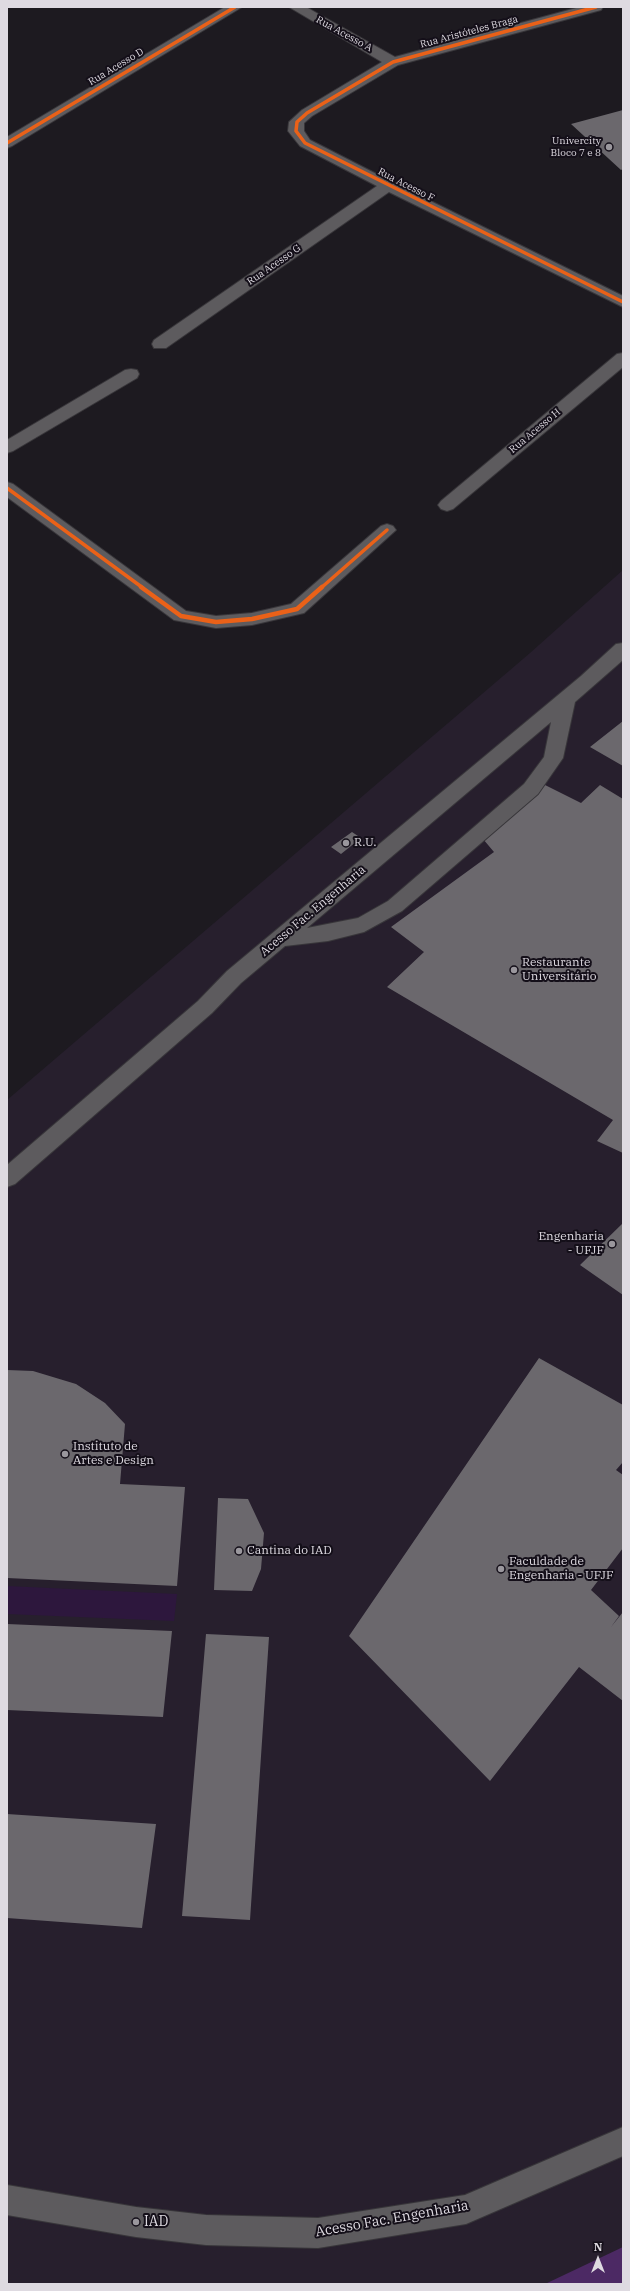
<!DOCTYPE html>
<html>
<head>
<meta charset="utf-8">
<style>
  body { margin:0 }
  #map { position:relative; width:630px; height:2291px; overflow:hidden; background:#1d1a20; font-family:"IBM Plex Serif",serif }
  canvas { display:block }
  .frame { position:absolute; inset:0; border:8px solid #dedae1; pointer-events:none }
  .north { position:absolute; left:578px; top:2239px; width:40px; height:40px; -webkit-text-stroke:3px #140f19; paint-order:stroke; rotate:0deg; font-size:11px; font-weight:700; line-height:16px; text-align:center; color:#dedae1 }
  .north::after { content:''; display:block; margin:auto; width:14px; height:18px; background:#dedae1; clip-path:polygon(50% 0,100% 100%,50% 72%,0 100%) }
</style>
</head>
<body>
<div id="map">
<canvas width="630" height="2291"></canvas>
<div class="frame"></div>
<div class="north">N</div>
</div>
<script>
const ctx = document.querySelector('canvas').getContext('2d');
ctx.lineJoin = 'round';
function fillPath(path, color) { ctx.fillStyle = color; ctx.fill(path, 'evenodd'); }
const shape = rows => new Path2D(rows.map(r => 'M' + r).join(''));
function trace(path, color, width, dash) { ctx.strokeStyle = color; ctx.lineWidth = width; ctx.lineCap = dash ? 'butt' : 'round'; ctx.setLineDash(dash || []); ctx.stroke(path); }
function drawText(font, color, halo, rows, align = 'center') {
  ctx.font = font + ' "IBM Plex Serif",serif'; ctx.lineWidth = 4; ctx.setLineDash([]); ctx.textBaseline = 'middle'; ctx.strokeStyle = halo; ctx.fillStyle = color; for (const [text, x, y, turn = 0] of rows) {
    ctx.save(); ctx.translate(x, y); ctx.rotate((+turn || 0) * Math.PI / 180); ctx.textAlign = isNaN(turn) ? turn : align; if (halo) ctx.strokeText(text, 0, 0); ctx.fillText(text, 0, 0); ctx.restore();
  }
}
const built = shape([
  [623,570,623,2284,7,2284,7,1100,530,653]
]);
const green = shape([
  [7,1586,177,1594,174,1621,7,1614]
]);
const forest = shape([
  [623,2247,623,2284,545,2284]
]);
const building = shape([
  [623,110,623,169,621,170,571,124],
  [623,721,623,766,590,747],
  [545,785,581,803,600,785,623,799,623,1153,597,1141,613,1120,387,987,424,952,391,927,494,852,483,839],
  [352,832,361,838,341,854,331,847],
  [623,1223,623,1295,580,1265],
  [539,1358,623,1405,623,1462,616,1470,623,1475,623,1548,591,1590,619,1616,611,1627,623,1612,623,1701,579,1667,490,1781,349,1636],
  [7,1370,33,1371,76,1384,105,1403,125,1424,120,1484,185,1487,177,1586,7,1578],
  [218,1498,248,1499,264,1533,261,1569,252,1591,214,1590],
  [7,1624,172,1631,163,1717,7,1710],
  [206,1634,269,1637,250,1920,182,1916],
  [7,1814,156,1824,142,1928,7,1918]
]);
const minor = shape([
  [225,7,242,7,12,146,7,148,7,137,225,7],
  [289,7,306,7,395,57,580,7,603,7,601,10,398,65,312,116,304,123,304,131,310,140,394,183,623,296,623,307,389,192,166,348,154,348,152,344,154,340,377,186,300,146,288,131,289,122,302,110,382,62,289,7],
  [623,353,623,367,453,509,447,511,441,509,438,505,441,501,617,354,623,353],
  [131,369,137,370,139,374,137,378,13,451,7,453,7,440,125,370,131,369],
  [7,482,13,484,186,611,216,616,252,613,291,604,381,526,387,524,393,526,396,530,304,613,252,625,216,628,174,620,7,497,7,482],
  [623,643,623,660,575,702,563,758,538,794,402,911,364,932,328,941,285,946,241,983,212,1013,15,1184,7,1187,7,1165,198,1001,227,971,581,676,616,644,623,643],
  [551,722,544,757,524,784,388,901,358,918,307,928,551,722],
  [623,2127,623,2156,466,2224,318,2248,206,2245,136,2237,7,2215,7,2185,136,2207,206,2215,318,2218,465,2195,623,2127]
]);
const cyclewayFar1 = shape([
  [596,7,393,62,307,113,297,122,296,131,305,143,623,302],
  [7,143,235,7],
  [7,488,143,588],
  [321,588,387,530]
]);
const cycleway = shape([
  [141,587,181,616,216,622,252,619,297,609,322,587]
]);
const markers = [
  [609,147,4,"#9a979d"],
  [346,843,4,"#9a979d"],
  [514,970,4,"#9a979d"],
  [612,1244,4,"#9a979d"],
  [65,1454,4,"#9a979d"],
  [239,1551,4,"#9a979d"],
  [501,1569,4,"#9a979d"],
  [136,2222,4,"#9a979d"]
];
const farStreetnames = [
  ["Rua Aristóteles Braga",469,32,-15],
  ["Rua Acesso A",344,34,29],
  ["Rua Acesso D",116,67,-31],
  ["Rua Acesso F",406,185,27],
  ["Rua Acesso G",274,265,-35],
  ["Rua Acesso H",535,431,-40]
];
const farPoinames = [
  ["Univercity",601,141],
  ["Bloco 7 e 8",601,153]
];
const poiNames = [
  ["R.U.",354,843],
  ["Restaurante",522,963],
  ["Universitário",522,977],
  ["Engenharia",604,1237,"right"],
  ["- UFJF",604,1251,"right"],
  ["Instituto de",73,1447],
  ["Artes e Design",73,1461],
  ["Cantina do IAD",247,1551],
  ["Faculdade de",509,1562],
  ["Engenharia - UFJF",509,1576]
];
const streetNames = [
  ["Acesso Fac. Engenharia",313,911,-40]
];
const nearStreetnames = [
  ["Acesso Fac. Engenharia",392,2219,-10]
];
const nearPoinames = [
  ["IAD",144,2222]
];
fillPath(built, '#271f2d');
fillPath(green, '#2d173d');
fillPath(forest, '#4c2964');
fillPath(building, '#6b686d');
trace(minor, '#38363a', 2);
fillPath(minor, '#5d5b5e');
trace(cyclewayFar1, '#ea6118', 3.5);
trace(cycleway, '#ea6118', 4.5);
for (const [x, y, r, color] of markers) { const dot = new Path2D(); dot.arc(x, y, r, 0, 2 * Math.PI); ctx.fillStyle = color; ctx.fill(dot); trace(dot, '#140f19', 1.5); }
drawText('10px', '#dedae1', '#140f19', farStreetnames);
drawText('10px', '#dedae1', '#140f19', farPoinames, 'right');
drawText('12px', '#dedae1', '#140f19', poiNames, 'left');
drawText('12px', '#dedae1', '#140f19', streetNames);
drawText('14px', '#dedae1', '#140f19', nearStreetnames);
drawText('14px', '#dedae1', '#140f19', nearPoinames, 'left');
</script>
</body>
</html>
